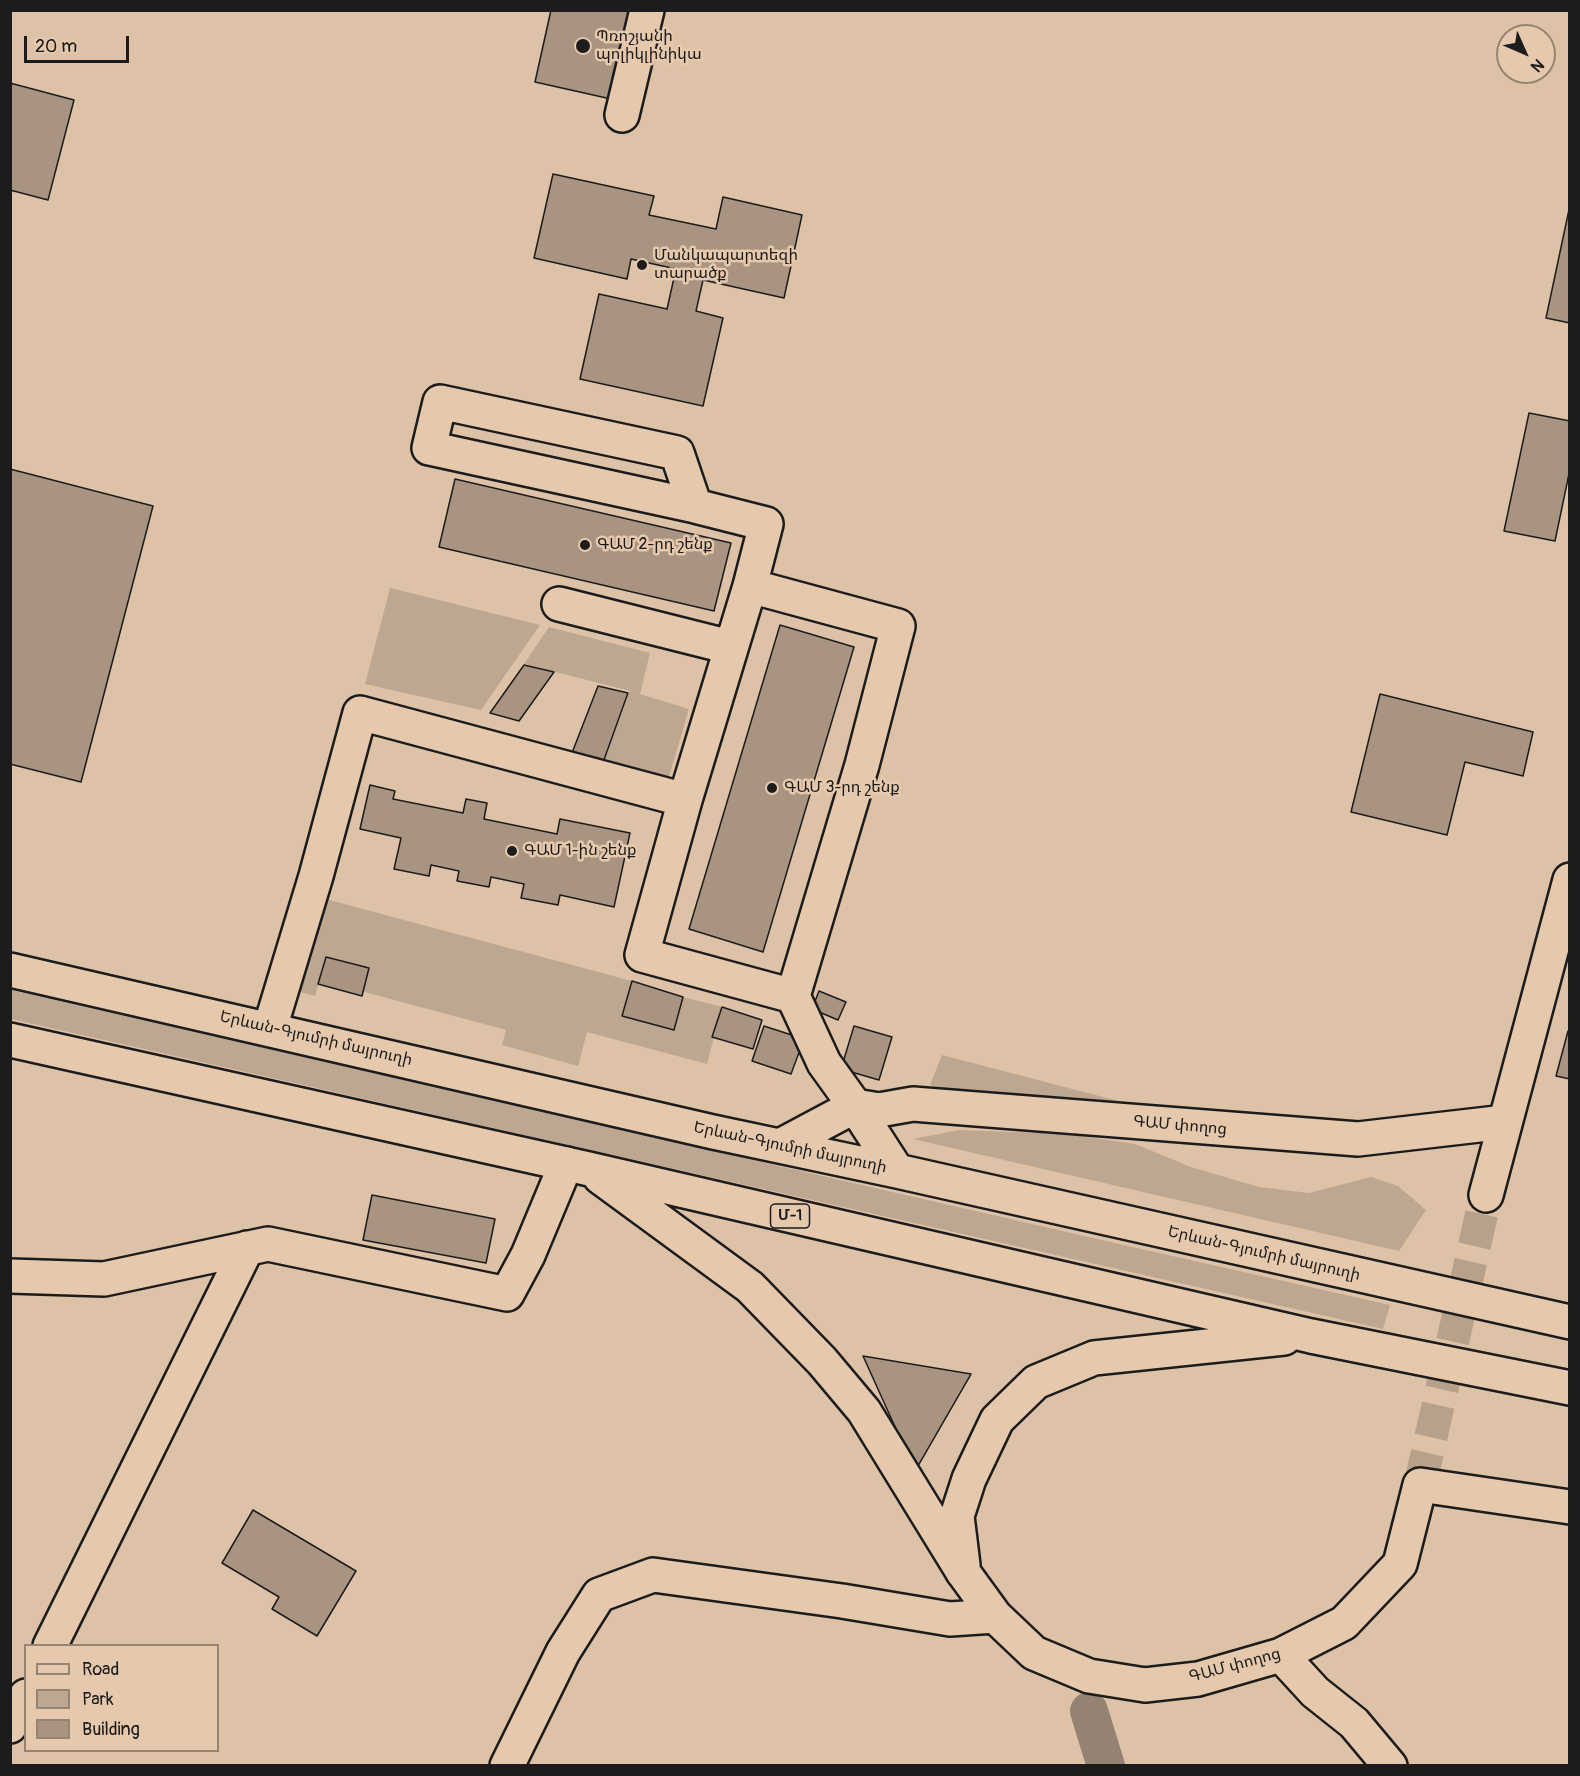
<!DOCTYPE html>
<html>
<head>
<meta charset="utf-8">
<style>
  body { margin:0 }
  #map { position:relative; width:1580px; height:1776px; overflow:hidden; background:#dec2a7; font-family:Pangolin,sans-serif }
  canvas { display:block }
  .frame { position:absolute; inset:0; border:12px solid #1c1c1c; pointer-events:none }
  .legend { position:absolute; left:24px; top:1644px; width:195px; height:108px; box-sizing:border-box; background:#e6c9ad; border:2px solid #958473; margin:0; padding:8px 10px; list-style:none; font-size:18px; color:#1c1c1c }
  .legend li { display:flex; align-items:center; gap:12px; height:30px }
  .legend b { width:30px; border:2px solid #958473 }
  .north { position:absolute; left:1496px; top:24px; width:60px; height:60px; box-sizing:border-box; background:#e6c9ad; border:2px solid #958473; border-radius:50%; rotate:135deg; font-size:16px; font-weight:700; line-height:24px; text-align:center; color:#1c1c1c }
  .north::after { content:''; display:block; margin:auto; width:21px; height:27px; background:#1c1c1c; clip-path:polygon(50% 0,100% 100%,50% 72%,0 100%) }
  .scale { position:absolute; left:24px; top:36px; width:105px; height:27px; box-sizing:border-box; border:3px solid #1c1c1c; border-top:0; padding-left:8px; font-size:18px; line-height:21px; white-space:nowrap; color:#1c1c1c; -webkit-text-stroke:4px #e6c9ad; paint-order:stroke }
</style>
</head>
<body>
<div id="map">
<canvas width="1580" height="1776"></canvas>
<div class="frame"></div>
<ul class="legend">
<li><b style="height:8px;background:#e6c9ad"></b>Road</li>
<li><b style="height:16px;background:#bea790"></b>Park</li>
<li><b style="height:16px;background:#a89480"></b>Building</li>
</ul>
<div class="north">N</div>
<div class="scale">20 m</div>
</div>
<script>
const ctx = document.querySelector('canvas').getContext('2d');
ctx.lineJoin = 'round';
function fillPath(path, color) { ctx.fillStyle = color; ctx.fill(path, 'evenodd'); }
const shape = rows => new Path2D(rows.map(r => 'M' + r).join(''));
function trace(path, color, width, dash) { ctx.strokeStyle = color; ctx.lineWidth = width; ctx.lineCap = dash ? 'butt' : 'round'; ctx.setLineDash(dash || []); ctx.stroke(path); }
function drawText(font, color, halo, rows, align = 'center') {
  ctx.font = font + ' Pangolin,"Noto Sans Armenian",sans-serif'; ctx.lineWidth = 5; ctx.setLineDash([]); ctx.textBaseline = 'middle'; ctx.strokeStyle = halo; ctx.fillStyle = color; for (const [text, x, y, turn = 0] of rows) {
    ctx.save(); ctx.translate(x, y); ctx.rotate((+turn || 0) * Math.PI / 180); ctx.textAlign = isNaN(turn) ? turn : align; if (halo) ctx.strokeText(text, 0, 0); ctx.fillText(text, 0, 0); ctx.restore();
  }
}
const green = shape([
  [390,588,540,625,481,710,365,684],
  [549,627,650,653,640,694,689,709,666,787,601,768,630,691,524,664],
  [322,898,632,981,622,1015,674,1030,683,997,722,1007,707,1064,587,1032,578,1066,502,1045,506,1030,320,980,315,996,296,991],
  [11,990,1115,1243,1390,1305,1383,1329,11,1019],
  [942,1055,1153,1110,951,1091,930,1085],
  [959,1130,1068,1134,1135,1144,1191,1167,1259,1187,1309,1193,1371,1177,1398,1186,1426,1210,1399,1251,913,1139]
]);
const canal = shape([
  [1089,1711,1106,1766]
]);
const building = shape([
  [551,10,631,10,611,99,535,82,551,10],
  [10,83,74,100,48,200,10,190,10,83],
  [553,174,654,196,649,215,716,229,723,197,802,215,784,298,703,280,696,311,723,318,703,406,580,379,599,294,667,309,676,269,631,259,627,279,534,258,553,174],
  [1570,205,1570,323,1546,318,1570,205],
  [1529,413,1570,421,1570,469,1555,541,1504,531,1529,413],
  [10,469,153,506,81,782,10,764,10,469],
  [455,479,731,543,714,611,439,547,455,479],
  [780,625,854,647,763,952,689,929,780,625],
  [524,665,554,672,519,721,490,713,524,665],
  [598,686,628,693,601,768,570,758,598,686],
  [1380,694,1533,732,1523,776,1465,762,1447,835,1351,812,1380,694],
  [370,785,395,791,393,799,463,813,466,799,487,803,484,819,557,834,560,819,630,833,614,907,560,895,558,905,521,898,524,884,491,877,489,887,457,881,459,871,431,865,429,876,394,869,401,838,360,829,370,785],
  [326,957,369,968,362,996,318,984,326,957],
  [632,981,683,997,674,1030,622,1016,632,981],
  [819,991,846,1002,838,1020,812,1009,819,991],
  [722,1007,762,1020,753,1049,712,1037,722,1007],
  [764,1026,804,1039,791,1074,752,1061,764,1026],
  [854,1026,892,1037,879,1080,841,1069,854,1026],
  [1568,1031,1570,1031,1570,1079,1556,1076,1568,1031],
  [372,1195,495,1219,486,1263,363,1240,372,1195],
  [863,1356,971,1374,915,1471,863,1356],
  [253,1510,356,1571,317,1636,272,1609,279,1597,222,1563,253,1510]
]);
const minorTunnel = shape([
  [1420,1485,1486,1195]
]);
const minor = shape([
  [622,115,647,10],
  [695,506,677,453,440,402,429,448,695,506,766,524,750,586,685,800,642,955,793,996],
  [750,586,898,626,862,765,793,996,824,1063,855,1106,879,1110,913,1104,1358,1139,1505,1122],
  [559,604,730,647],
  [270,1028,316,876,360,713,685,800],
  [1486,1195,1570,880],
  [10,1276,104,1279,268,1244,507,1294,528,1255,566,1164],
  [963,1572,995,1616,1034,1653,1089,1676,1145,1685,1198,1679,1281,1655,1344,1623,1400,1564,1420,1485,1570,1507],
  [50,1646,247,1248],
  [1281,1655,1315,1692,1354,1723,1390,1766],
  [10,1726,26,1696],
  [507,1766,563,1652,599,1595,653,1575,842,1601,950,1619,995,1616]
]);
const highway = shape([
  [10,970,713,1132,897,1171,1570,1322],
  [10,1040,589,1169,1311,1336,1570,1388],
  [780,1146,855,1106,897,1171],
  [600,1177,750,1287,822,1361,864,1411,963,1572],
  [963,1565,957,1516,969,1479,997,1420,1036,1382,1094,1358,1284,1338]
]);
const markers = [
  [583,46,8,"#1c1c1c"],
  [642,265,6,"#1c1c1c"],
  [585,545,6,"#1c1c1c"],
  [772,788,6,"#1c1c1c"],
  [512,851,6,"#1c1c1c"]
];
const shields = [
  [790,1216,39]
];
const shieldNames = [
  ["Մ-1",790,1216]
];
const poiNames = [
  ["Պռոշյանի",596,37],
  ["պոլիկլինիկա",596,55],
  ["Մանկապարտեզի",654,256],
  ["տարածք",654,274],
  ["ԳԱՄ 2-րդ շենք",597,545],
  ["ԳԱՄ 3-րդ շենք",784,788],
  ["ԳԱՄ 1-ին շենք",524,851]
];
const streetNames = [
  ["Երևան-Գյումրի մայրուղի",316,1039,13],
  ["ԳԱՄ փողոց",1180,1126,5],
  ["Երևան-Գյումրի մայրուղի",790,1148,12],
  ["Երևան-Գյումրի մայրուղի",1264,1254,13],
  ["ԳԱՄ փողոց",1235,1666,-15]
];
fillPath(green, '#bea790');
trace(canal, '#948272', 38);
fillPath(building, '#a89480');
trace(building, '#1c1c1c', 1.5);
trace(minorTunnel, '#b7a18b', 33, [33, 16]);
trace(minor, '#1c1c1c', 38);
trace(highway, '#1c1c1c', 38);
trace(minor, '#e6c9ad', 33);
trace(highway, '#e6c9ad', 33);
for (const [x, y, r, color] of markers) { const dot = new Path2D(); dot.arc(x, y, r, 0, 2 * Math.PI); ctx.fillStyle = color; ctx.fill(dot); trace(dot, '#e6c9ad', 2); }
for (const [x, y, w] of shields) { const box = new Path2D(); box.roundRect(x - w / 2, y - 12, w, 24, 4.5); ctx.fillStyle = '#e6c9ad'; ctx.fill(box); trace(box, '#1c1c1c', 1.5); }
drawText('bold 15px', '#1c1c1c', null, shieldNames);
drawText('16px', '#1c1c1c', '#e6c9ad', poiNames, 'left');
drawText('16px', '#1c1c1c', '#e6c9ad', streetNames);
</script>
</body>
</html>
